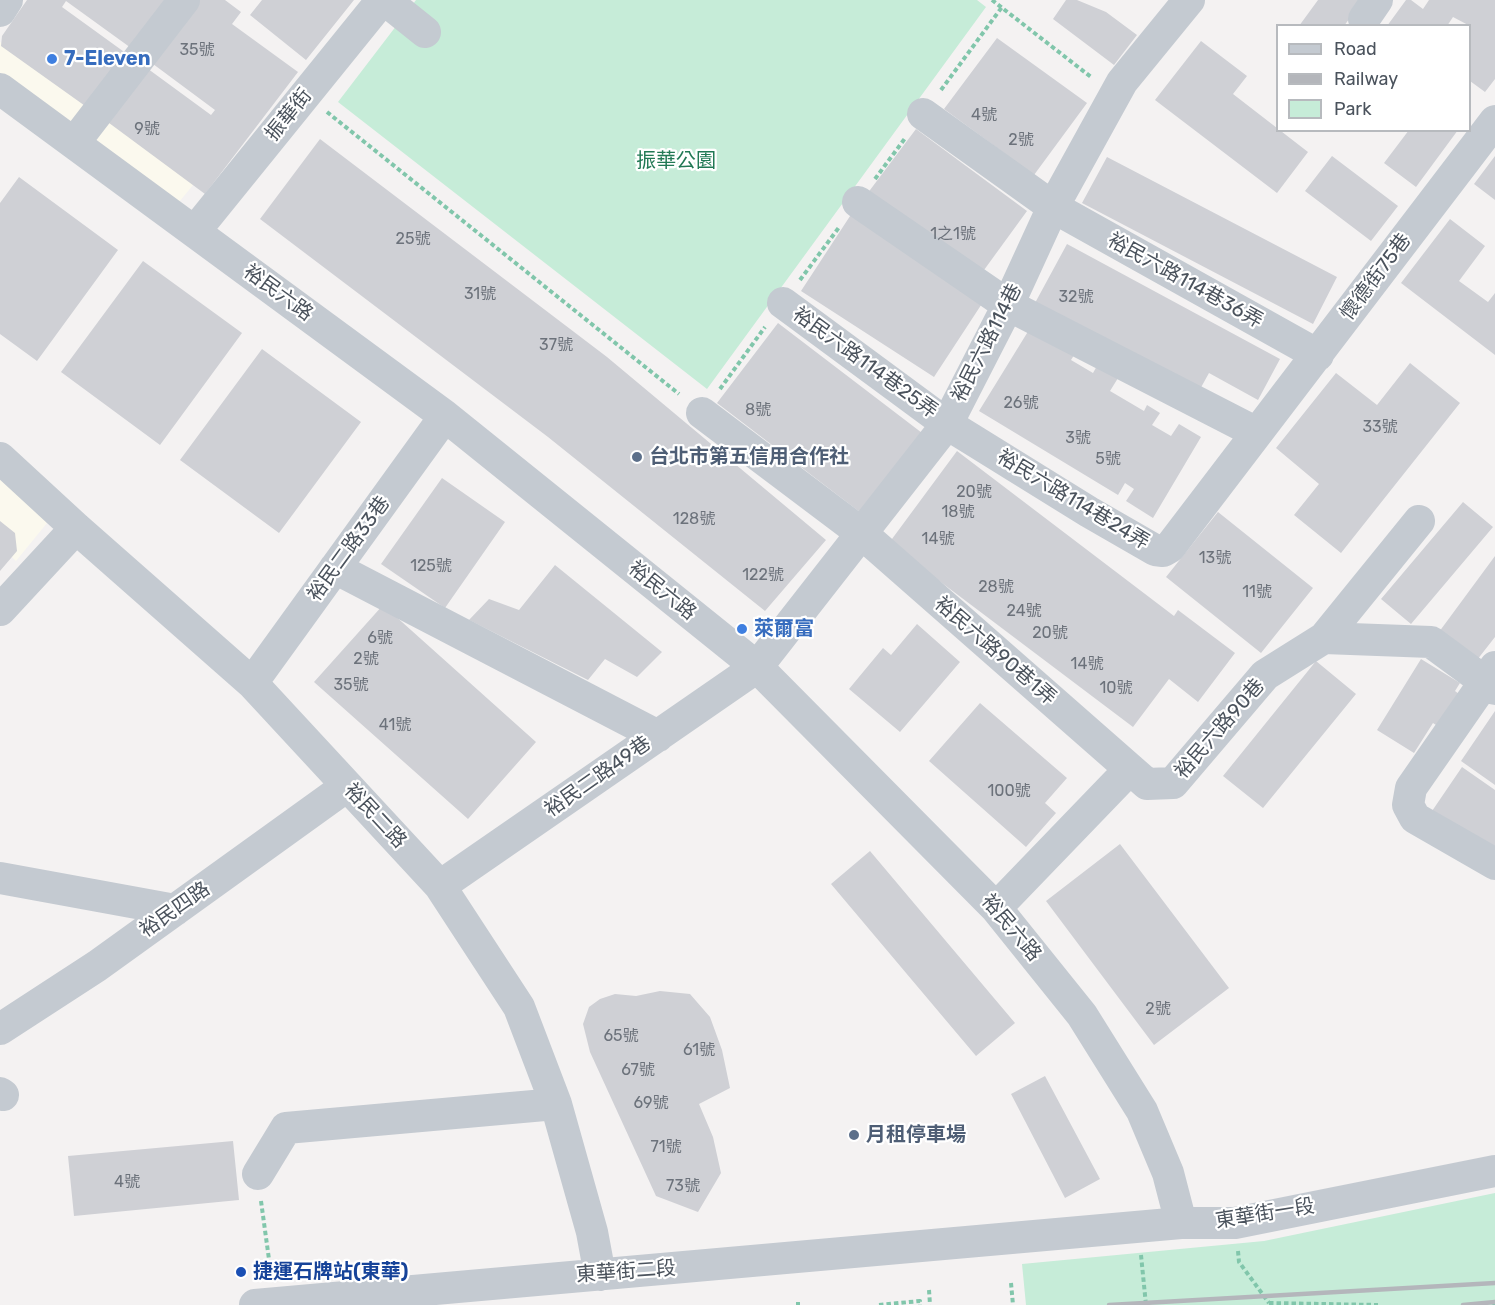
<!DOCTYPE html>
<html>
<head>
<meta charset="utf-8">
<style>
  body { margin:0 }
  #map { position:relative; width:1495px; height:1305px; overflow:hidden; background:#f4f2f2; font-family:Rubik,sans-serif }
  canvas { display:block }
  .legend { position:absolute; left:1276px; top:24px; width:195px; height:108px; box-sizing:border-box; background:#fff; border:2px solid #b7babe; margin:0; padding:8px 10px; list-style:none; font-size:18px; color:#4b535d }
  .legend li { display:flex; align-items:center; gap:12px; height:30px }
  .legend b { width:30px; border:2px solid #b7babe }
</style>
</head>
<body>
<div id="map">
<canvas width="1495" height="1305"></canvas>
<ul class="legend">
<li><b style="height:8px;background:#c4cad1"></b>Road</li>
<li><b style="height:8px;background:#b4b6bb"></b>Railway</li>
<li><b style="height:16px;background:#c6ecd8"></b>Park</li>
</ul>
</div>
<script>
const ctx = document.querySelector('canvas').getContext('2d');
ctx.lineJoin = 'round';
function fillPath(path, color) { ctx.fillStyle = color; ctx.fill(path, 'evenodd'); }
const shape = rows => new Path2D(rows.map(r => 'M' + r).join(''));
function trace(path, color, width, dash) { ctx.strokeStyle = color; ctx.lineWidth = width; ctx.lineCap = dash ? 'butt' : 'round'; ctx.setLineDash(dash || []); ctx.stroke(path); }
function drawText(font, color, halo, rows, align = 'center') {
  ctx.font = font + ' Rubik,"Noto Sans TC",sans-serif'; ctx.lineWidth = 4.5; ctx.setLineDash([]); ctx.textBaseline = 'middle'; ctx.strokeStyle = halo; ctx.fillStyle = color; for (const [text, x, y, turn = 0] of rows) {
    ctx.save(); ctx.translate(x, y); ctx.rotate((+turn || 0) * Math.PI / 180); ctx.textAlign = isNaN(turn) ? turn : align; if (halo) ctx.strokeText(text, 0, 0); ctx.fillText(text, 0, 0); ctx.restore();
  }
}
const commercial = shape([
  [0,42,202,174,175,207,0,83],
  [0,478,47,523,16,561,0,546]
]);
const green = shape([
  [416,0,977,0,986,7,707,389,338,102],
  [1495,1193,1495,1305,1026,1305,1022,1264,1264,1241]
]);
const building = shape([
  [27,0,167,0,131,48,66,1,62,7,127,54,88,108,1,46,2,36],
  [193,0,225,0,241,12,232,24,298,72,205,194,101,117,140,63,211,115,215,110,149,61],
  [262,0,354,0,306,60,250,15],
  [1066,0,1077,0,1106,12,1137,35,1114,65,1053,19],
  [1318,0,1363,0,1344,26,1299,26],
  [1406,0,1411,0,1423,9,1429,0,1495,0,1495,79,1485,92,1470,81,1470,26,1453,17,1447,26,1387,26],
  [997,38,1087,103,1034,175,944,109],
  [1201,41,1247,76,1233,94,1308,152,1277,193,1155,100],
  [916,129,1027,211,976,281,864,198],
  [1409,130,1458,130,1416,187,1384,163],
  [320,139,607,357,826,540,765,611,548,437,260,219],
  [1332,156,1398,206,1371,241,1305,191],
  [1495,156,1495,200,1474,184],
  [1107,157,1337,277,1313,324,1082,203],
  [19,177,118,250,37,361,0,334,0,203],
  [854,210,987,296,934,377,801,291],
  [1450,219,1485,246,1459,281,1488,302,1495,293,1495,355,1401,283],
  [1067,244,1280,359,1258,400,1209,373,1199,391,1035,303],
  [143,261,242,333,160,445,61,372],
  [778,323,926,436,865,516,717,403],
  [1032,325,1076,352,1071,360,1093,373,1102,357,1123,370,1110,391,1144,411,1147,405,1160,413,1152,425,1171,436,1179,424,1201,437,1153,518,1126,501,1134,489,1125,483,1118,495,979,411],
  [262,349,361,422,279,533,180,460],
  [1410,363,1460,403,1341,553,1294,515,1319,484,1276,448,1336,373,1377,405],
  [957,451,1174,616,1178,610,1235,653,1198,702,1169,679,1133,727,889,543],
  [442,478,505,522,445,608,381,564],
  [1463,502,1493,527,1411,624,1381,599],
  [1218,512,1313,588,1261,653,1166,577],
  [0,521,15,533,17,551,0,571],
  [1495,556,1495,637,1477,660,1439,632],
  [555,565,662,652,637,677,605,659,588,680,469,620,489,599,519,610],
  [383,605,536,742,468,819,314,682],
  [917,624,960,662,900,732,849,689,883,648,891,655],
  [1421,659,1460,683,1455,691,1459,694,1439,727,1433,723,1414,753,1377,730],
  [1316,661,1356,694,1263,808,1223,776],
  [980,703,1067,778,1045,803,1056,813,1026,847,929,761],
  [1495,711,1495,785,1461,761],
  [1462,767,1495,790,1495,858,1430,814],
  [1120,844,1229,988,1154,1045,1046,901],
  [870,851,1015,1023,976,1056,831,884],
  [660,991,690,994,710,1017,722,1050,730,1088,699,1104,713,1137,721,1173,698,1212,656,1196,590,1052,583,1024,589,1007,600,999,615,994,636,996],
  [1045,1076,1100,1179,1065,1198,1011,1094],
  [233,1141,239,1200,74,1216,68,1156]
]);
const path = shape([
  [992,0,1091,77],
  [941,90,1002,7],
  [327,112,679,394],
  [875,179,906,137],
  [800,280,840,226],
  [720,389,765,327],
  [261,1201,271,1274],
  [1238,1251,1239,1262,1269,1303],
  [1141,1255,1146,1305],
  [1011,1283,1013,1305],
  [929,1290,930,1305],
  [798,1302,798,1305],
  [1269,1303,1378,1305],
  [879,1305,920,1301,920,1305],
  [1493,1305,1495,1302]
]);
const minor = shape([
  [385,0,425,32],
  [0,11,7,0],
  [1364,19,1377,0],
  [0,89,445,416,757,667,996,908,1082,1015,1142,1111,1168,1173,1181,1223],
  [923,114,1053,207,1318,355],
  [74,143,184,0],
  [858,202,1008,305,1257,433],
  [195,231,382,0],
  [783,303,947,424,1089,512,1155,550,1163,551,1170,547,1495,121],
  [702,413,860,532,1147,784,1173,783,1265,675,1324,638,1431,642,1495,689],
  [0,458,76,528,252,683,440,886,519,1007,556,1104,592,1232,600,1275],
  [335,568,658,736],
  [0,610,76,528],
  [1324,638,1419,521],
  [1495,667,1411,788,1408,805,1415,818,1495,864],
  [252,683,445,416],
  [0,878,175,910],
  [440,886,757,667,947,424,1008,305,1053,207,1122,82,1189,0],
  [996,908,1130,769],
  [0,1029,97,966,347,786],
  [0,1093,3,1095],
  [258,1174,286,1128,556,1104],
  [255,1305,1181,1223,1235,1223,1495,1171]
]);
const rail = shape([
  [1109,1305,1495,1283],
  [1463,1305,1495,1302]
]);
const markers = [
  [52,59,6,"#3f7fe0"],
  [637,457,6,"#5c6f8a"],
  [742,629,6,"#3f7fe0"],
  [854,1135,6,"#5c6f8a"],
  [241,1272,6,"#1a4fb4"]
];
const numberNames = [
  ["35號",197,50],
  ["4號",984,115],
  ["9號",147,129],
  ["2號",1021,140],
  ["1之1號",953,234],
  ["25號",413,239],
  ["31號",480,294],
  ["32號",1076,297],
  ["37號",556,345],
  ["26號",1021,403],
  ["8號",758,410],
  ["33號",1380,427],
  ["3號",1078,438],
  ["5號",1108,459],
  ["20號",974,492],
  ["18號",958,512],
  ["128號",694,519],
  ["14號",938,539],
  ["13號",1215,558],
  ["125號",431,566],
  ["122號",763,575],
  ["28號",996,587],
  ["11號",1257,592],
  ["24號",1024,611],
  ["20號",1050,633],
  ["6號",380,638],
  ["2號",366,659],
  ["14號",1087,664],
  ["35號",351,685],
  ["10號",1116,688],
  ["41號",395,725],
  ["100號",1009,791],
  ["2號",1158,1009],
  ["65號",621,1036],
  ["61號",699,1050],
  ["67號",638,1070],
  ["69號",651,1103],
  ["71號",666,1147],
  ["4號",127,1182],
  ["73號",683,1186]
];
const shopNames = [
  ["7-Eleven",64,59],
  ["萊爾富",754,629]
];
const streetNames = [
  ["振華街",289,115,-51],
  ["懷德街75巷",1376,277,-53],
  ["裕民六路114巷36弄",1185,281,29],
  ["裕民六路",278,293,36],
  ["裕民六路114巷",987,343,-63],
  ["裕民六路114巷25弄",865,363,36],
  ["裕民六路114巷24弄",1073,500,31],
  ["裕民二路33巷",349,549,-54],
  ["裕民六路",662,591,39],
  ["裕民六路90巷1弄",995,651,41],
  ["裕民六路90巷",1220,729,-49],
  ["裕民二路49巷",598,777,-35],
  ["裕民二路",375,816,47],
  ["裕民四路",175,910,-35],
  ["裕民六路",1011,928,50],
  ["東華街一段",1265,1214,-9],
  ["東華街二段",626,1272,-4]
];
const parkNames = [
  ["振華公園",676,161]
];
const serviceNames = [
  ["台北市第五信用合作社",649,457],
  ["月租停車場",866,1135]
];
const transitNames = [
  ["捷運石牌站(東華)",253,1272]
];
fillPath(commercial, '#fbf9ee');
fillPath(green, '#c6ecd8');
fillPath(building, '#cfd0d5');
trace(path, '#81c6ab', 4, [4.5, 3]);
trace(minor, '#c4cad1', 32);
trace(rail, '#b4b6bb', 4.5);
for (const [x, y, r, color] of markers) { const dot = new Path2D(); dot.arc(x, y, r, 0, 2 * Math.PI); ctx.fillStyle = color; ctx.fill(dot); trace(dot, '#fff', 2); }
drawText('16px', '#6c727b', null, numberNames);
drawText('bold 20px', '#366cbe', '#fff', shopNames, 'left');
drawText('20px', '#4b535d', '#fff', streetNames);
drawText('20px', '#227955', '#fff', parkNames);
drawText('bold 20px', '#4e5e75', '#fff', serviceNames, 'left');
drawText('bold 20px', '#164399', '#fff', transitNames, 'left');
</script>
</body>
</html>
